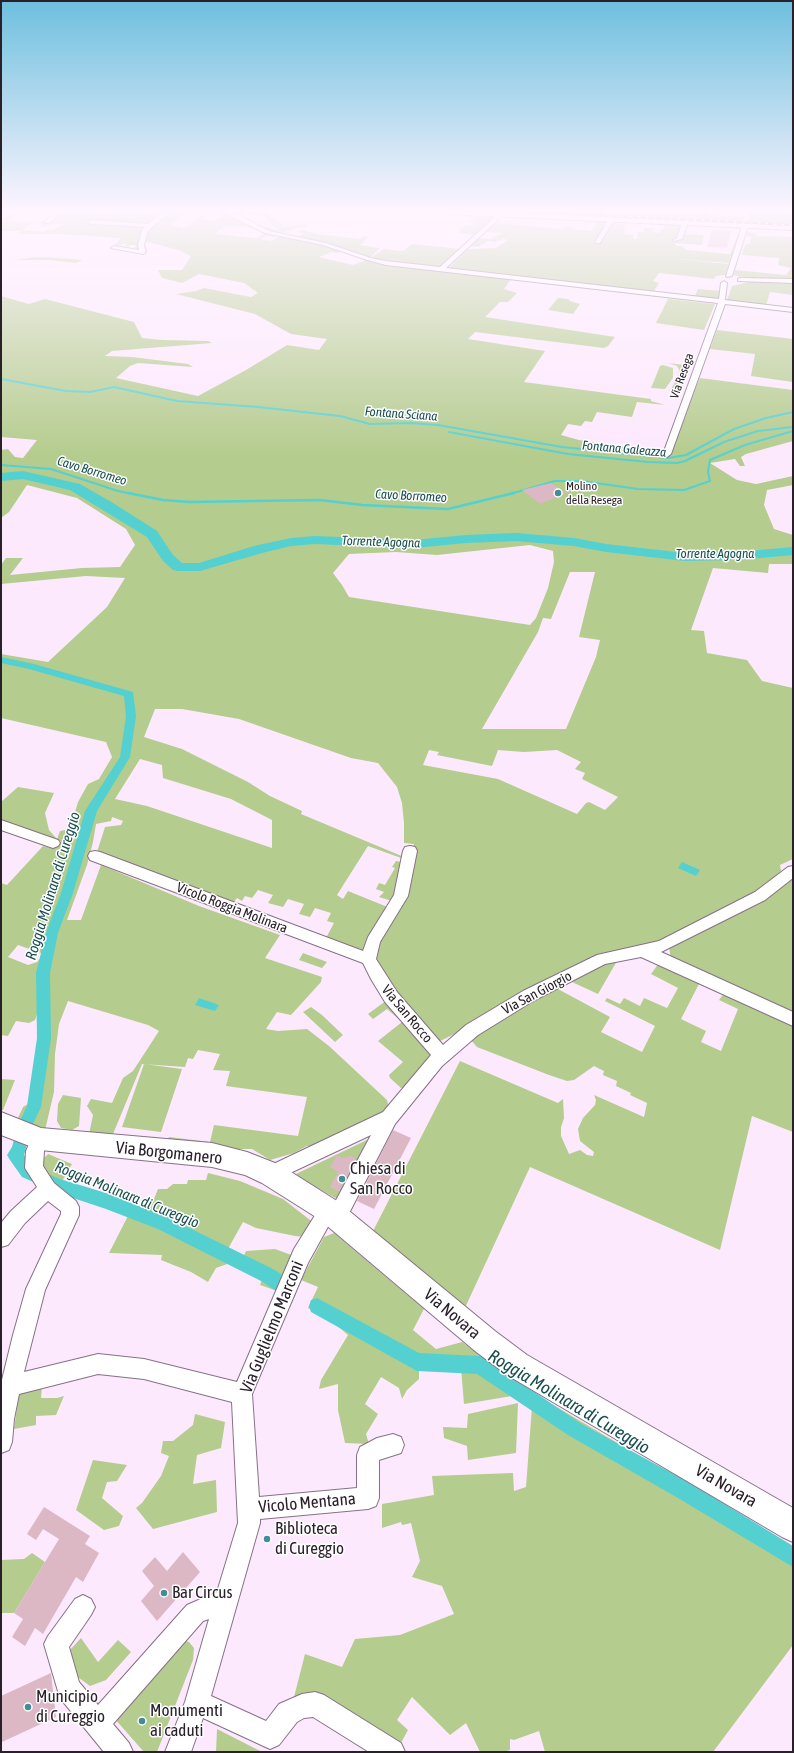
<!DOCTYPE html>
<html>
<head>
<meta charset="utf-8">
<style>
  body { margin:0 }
  #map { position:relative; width:794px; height:1753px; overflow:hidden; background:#fde9fe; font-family:"Asap Condensed",sans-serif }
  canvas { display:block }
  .frame { position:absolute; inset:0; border:2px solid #29202a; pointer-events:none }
</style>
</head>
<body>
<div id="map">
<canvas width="794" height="1753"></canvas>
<div class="frame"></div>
</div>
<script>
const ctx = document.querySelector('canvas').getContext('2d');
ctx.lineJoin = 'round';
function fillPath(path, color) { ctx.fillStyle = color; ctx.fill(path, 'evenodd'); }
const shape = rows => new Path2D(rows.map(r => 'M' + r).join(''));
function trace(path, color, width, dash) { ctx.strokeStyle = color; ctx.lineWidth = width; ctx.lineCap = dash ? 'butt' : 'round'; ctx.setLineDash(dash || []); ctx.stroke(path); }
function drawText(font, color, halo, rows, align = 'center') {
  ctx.font = font + ' "Asap Condensed",sans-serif'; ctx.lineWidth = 3; ctx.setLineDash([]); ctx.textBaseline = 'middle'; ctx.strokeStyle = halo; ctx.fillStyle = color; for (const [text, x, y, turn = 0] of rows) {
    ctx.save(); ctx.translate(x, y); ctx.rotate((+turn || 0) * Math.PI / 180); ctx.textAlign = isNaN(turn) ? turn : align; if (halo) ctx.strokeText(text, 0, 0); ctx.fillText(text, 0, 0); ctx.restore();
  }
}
const green = shape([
  [61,212,164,212,147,226,84,222,147,227,141,251,135,251,138,249,134,248,137,246,132,245,120,248,127,246,125,244,126,243,113,247,121,238,60,234,19,234,20,231,1,231,1,223,6,222,4,221,6,220,2,219,9,214,16,215,8,221,32,223,23,230,44,232,47,230,52,230,65,224,50,224,45,227,39,227,42,223,36,223,49,218,45,222,47,222],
  [168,212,186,212,170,225,184,228,200,216,207,216,202,219,215,221,224,216,221,215,224,213,256,228,225,226,215,234,256,238,266,233,277,236,273,237,266,236,260,239,270,241,281,236,323,244,346,251,335,253,332,252,319,257,353,265,369,259,384,249,403,251,412,244,460,249,439,269,400,264,403,259,399,264,511,279,504,289,517,293,508,302,500,302,485,317,615,337,608,346,604,348,475,332,468,339,545,351,524,382,651,399,651,401,665,405,637,402,632,417,597,412,592,422,585,421,581,426,568,424,561,435,579,440,665,453,700,378,793,390,793,441,746,454,741,457,745,466,740,466,735,459,710,463,737,480,756,484,793,476,793,485,767,490,764,505,774,529,793,535,793,564,769,564,768,573,713,568,691,630,704,631,707,653,747,660,762,681,793,688,793,859,780,865,781,871,757,894,660,942,637,946,440,1041,398,994,375,958,414,844,404,843,404,823,402,803,397,787,378,763,351,758,239,719,182,709,155,709,144,737,182,749,248,782,270,796,302,811,301,814,404,857,401,858,368,846,337,895,343,899,348,891,390,908,363,954,326,938,334,923,327,921,331,913,315,908,310,917,299,914,304,904,288,899,283,907,268,903,273,895,258,890,252,898,245,896,242,901,237,898,233,903,97,852,105,827,121,825,123,821,112,817,111,821,96,824,93,842,87,865,67,920,81,920,101,865,199,906,280,935,265,958,322,977,321,982,291,1015,277,1012,266,1029,278,1031,307,1029,329,1046,387,1100,390,1113,317,1147,307,1146,294,1153,270,1160,252,1149,213,1149,165,1144,169,1137,210,1142,214,1125,298,1136,307,1097,226,1086,230,1071,213,1070,220,1054,198,1050,193,1059,188,1058,185,1067,142,1064,113,1134,89,1134,93,1115,87,1106,91,1099,112,1103,123,1078,133,1071,159,1031,148,1025,68,1001,59,1024,55,1054,54,1092,45,1130,18,1118,23,1107,33,1101,41,1079,48,1038,45,1018,48,980,37,982,39,1008,35,1020,29,1023,16,1021,8,1036,1,1035,1,883,7,885,43,846,51,848,58,844,1,821,1,802,18,787,54,793,45,813,49,830,57,839,60,831,70,829,78,802,88,784,99,779,112,757,106,742,1,718,1,654,48,662,107,607,125,578,86,576,1,584,1,565,6,558,23,558,10,575,82,568,120,567,135,545,126,529,77,498,27,485,9,512,1,518,1,450,8,449,15,457,23,458,37,440,1,437,1,296,29,304,45,299,134,322,142,338,162,340,208,341,212,343,112,351,105,356,132,357,188,364,193,367,138,363,130,366,116,378,198,396,246,370,287,345,319,350,327,339,291,334,255,314,176,294,196,291,204,288,251,297,258,293,244,283,199,274,182,283,162,278,158,270,182,270,191,256,178,250,144,241,146,230],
  [530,545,553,551,554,562,548,588,536,618,530,625,349,597,342,585,333,573,349,554,396,552,437,555],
  [570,572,595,572,579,637,600,640,596,657,566,729,482,729,538,632,543,618,551,619],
  [429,750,439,752,437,755,492,766,498,750,524,752,557,750,581,762,575,769,585,773,582,779,618,797,605,810,589,802,586,803,577,814,498,779,423,765],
  [140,759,162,765,163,778,231,799,272,820,272,848,147,806,115,799],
  [18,945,44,954,37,962,28,965,8,957],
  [229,212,266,212,285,227,306,224,308,227,297,228,276,234,261,228,269,227,275,230,279,230,269,223,271,222,263,216,247,214,238,215],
  [502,212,536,212,744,223,509,215],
  [556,212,710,212,707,213,708,215,746,217,747,213,742,212,793,212,793,225],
  [466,215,497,216,476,235,461,233,462,232,458,231,467,225,473,225,475,222,469,221,477,218,465,216],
  [597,221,625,222,624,234,633,235,633,239,637,239,638,232,644,232,644,228,654,228,653,231,649,232,660,233,661,229,664,229,664,224,687,226,685,234,704,235,702,245,675,243,676,246,682,246,686,250,730,254,736,239,738,240,729,263,676,259,729,264,725,275,716,276,714,279,659,273,653,281,659,283,652,294,447,270,468,249,496,248,508,240,503,239,495,242,488,241,478,247,469,246,477,238,491,239,503,233,484,232,495,223,563,229,567,225,573,226,572,229,592,231],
  [302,230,317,234,360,239,364,236,368,237,360,245,380,248,371,257,368,257,327,243,285,236,299,236,304,233,297,232],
  [747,232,755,233,756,236,793,237,793,279,748,279,734,275,735,270,786,275,791,268,778,265,779,258,742,255,743,250,746,244,750,244,751,237,746,235],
  [36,257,59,258,83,260,75,263,51,260,16,260],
  [749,282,793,283,793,295,770,292,766,305,727,300,732,286],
  [698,289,721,291,718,301,694,298],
  [558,298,568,299,570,301,580,304,573,314,548,310],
  [668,299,715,304,704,330,656,323],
  [717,330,793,339,793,382,751,376,755,354,710,349],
  [668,363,685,365,689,368,678,393,674,393,671,390,680,371,677,366],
  [663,365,673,368,673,378,665,389,651,388,660,366],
  [396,861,402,862,398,888,392,901,379,897,384,892,376,889,379,883,385,885,395,868,392,867],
  [793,877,793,1016,671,959,669,947,761,903],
  [303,953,327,962,322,968,299,960],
  [617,961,598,994,572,982,601,965],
  [659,963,700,982,681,1019,706,1031,701,1042,721,1051,738,1009,719,1000,725,992,793,1023,793,1132,752,1116,720,1250,530,1167,464,1310,373,1231,460,1061,558,1103,563,1099,564,1118,561,1127,561,1136,569,1154,580,1150,587,1155,593,1156,594,1152,580,1141,578,1129,583,1118,595,1105,596,1100,594,1095,644,1117,647,1103,630,1095,631,1093,616,1086,617,1081,603,1075,604,1071,594,1066,574,1080,567,1081,549,1075,477,1047,470,1039,518,1008,556,988,610,1017,601,1032,642,1052,655,1026,605,1001,607,998,620,1004,624,998,640,1006,644,998,667,1008,678,988,651,974],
  [387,1000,431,1056,414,1084,401,1088,390,1078,389,1075,403,1062,378,1041,402,1022,387,1009,373,1019,368,1014],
  [311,1007,322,1015,343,1035,335,1042,303,1012],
  [144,1064,182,1069,161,1132,122,1127],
  [1,1079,15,1080,3,1110,1,1110],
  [63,1095,81,1098,79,1126,72,1130,61,1128,57,1121,58,1104],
  [373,1137,339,1200,298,1177,296,1174],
  [48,1154,72,1164,60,1185,76,1190,72,1198,53,1189,41,1161],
  [208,1173,240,1181,283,1199,314,1223,306,1237,295,1236,256,1228,243,1222,224,1256,242,1260,246,1251,275,1249,297,1257,280,1292,260,1285,262,1279,230,1263,216,1268,208,1282,191,1272,161,1260,162,1255,109,1253,129,1214,121,1210,125,1201,149,1211,158,1189,167,1189,173,1184,187,1184,188,1180,206,1180],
  [334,1233,424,1309,413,1330,436,1349,462,1342,521,1386,518,1395,464,1404,461,1368,419,1370,419,1379,407,1390,402,1399,399,1388,381,1377,365,1404,378,1414,366,1434,369,1444,345,1443,338,1410,338,1384,319,1389,321,1380,348,1335,335,1324,308,1308,318,1287,301,1280,324,1237],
  [42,1387,41,1398,57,1398,64,1396,56,1415,36,1416,36,1425,14,1429,19,1394],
  [533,1393,793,1547,793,1645,713,1752,545,1752,539,1731,514,1740,510,1739,510,1750,503,1752,480,1752,466,1723,450,1735,412,1697,397,1720,408,1730,396,1752,293,1701,305,1654,342,1667,355,1639,400,1635,454,1614,442,1586,412,1577,420,1561,411,1523,402,1525,401,1522,382,1528,382,1504,434,1495,432,1476,513,1473,514,1491,526,1487],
  [518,1403,516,1453,468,1460,467,1446,444,1438,443,1427,467,1428,468,1414],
  [195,1414,225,1422,221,1448,197,1455,193,1484,216,1480,217,1512,153,1529,136,1508,142,1503,161,1476,169,1456,161,1453,163,1441,173,1441,193,1425],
  [93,1460,127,1465,117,1481,107,1482,102,1498,123,1516,119,1526,104,1530,76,1510],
  [32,1553,45,1562,14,1613,1,1613,1,1560,24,1559],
  [81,1638,98,1662,118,1640,131,1652,106,1680,90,1686,71,1672,69,1651],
  [183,1640,189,1642,194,1648,193,1660,157,1752,144,1752,114,1718],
  [217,1729,262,1752,216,1752]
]);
const water = shape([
  [682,862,700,870,696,876,678,868],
  [199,998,219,1005,215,1011,195,1005]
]);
const streamFar1 = shape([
  [1,379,66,391,90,392,114,387,177,401,258,407,340,416,370,424,409,423,438,425,562,447,668,458,686,455,734,429,766,418,793,412],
  [449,432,568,454,648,462,677,463,685,461,724,442,758,431,793,427],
  [1,465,51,469,118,491,133,494],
  [510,494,555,481,582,481,638,489,684,490,710,481,708,472,710,460,745,445,793,431]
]);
const stream = shape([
  [128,493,163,500,189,502,320,500,362,505,448,509,514,493]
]);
const canal = shape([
  [1,657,34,664,133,692,136,716,130,757,97,811,73,893,58,933,50,973,51,1038,41,1107,32,1126,24,1155,32,1167,60,1179,106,1193,169,1218,275,1270,295,1284,297,1290,295,1296,289,1298,283,1296,263,1282,158,1229,106,1209,58,1193,22,1177,10,1160,7,1155,12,1147,18,1125,27,1106,37,1038,36,973,46,933,61,893,85,811,120,757,126,716,124,696,29,669,1,663,1,657],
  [317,1298,419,1353,480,1356,486,1359,580,1423,692,1484,793,1546,793,1567,678,1498,568,1435,477,1374,417,1371,311,1312,309,1306,311,1300,317,1298]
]);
const river = shape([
  [23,471,80,484,113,503,157,531,173,555,182,563,199,563,254,546,291,538,315,536,414,540,466,535,516,533,574,538,606,544,685,553,737,552,793,547,793,555,737,560,685,561,606,552,574,546,516,541,466,543,414,548,315,544,291,546,262,553,200,571,178,571,173,570,163,561,147,537,70,490,23,479,1,481,1,473,23,471]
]);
const building = shape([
  [712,230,731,231,727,248,707,247],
  [551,483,566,493,540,504,522,490],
  [393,1130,411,1138,374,1209,357,1201],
  [337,1155,342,1158,349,1156,352,1156,356,1159,339,1192,330,1187,338,1172,330,1167],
  [44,1507,90,1536,85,1544,99,1553,83,1582,76,1577,43,1634,35,1628,25,1646,12,1637,23,1619,14,1613,59,1539,43,1529,36,1540,27,1534],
  [183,1552,200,1572,157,1621,141,1601,154,1586,142,1571,155,1557,167,1571],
  [51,1673,56,1717,2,1742,1,1696]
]);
const minor = shape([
  [56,212,62,212,49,223,45,223,45,221,56,212],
  [163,212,169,212,148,231,144,245,146,252,143,254,111,248,114,246,139,250,138,245,142,230,145,227,91,224,88,222,91,220,148,224,163,212],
  [222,212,230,212,241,216,269,231,326,243,371,258,386,261,440,267,497,215,497,212,503,212,502,216,446,268,719,299,721,283,724,281,727,283,725,300,793,308,793,312,725,304,671,454,667,457,663,454,718,303,386,265,367,260,323,245,265,233,222,212],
  [744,212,750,212,748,226,732,276,727,277,726,276,742,226,744,212],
  [609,219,614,220,600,243,596,243,595,242,609,219],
  [685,221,688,223,682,239,674,241,673,240,677,238,682,223,685,221],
  [740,278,793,279,793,283,738,281,738,279,740,278],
  [1,820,58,840,60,843,58,846,53,848,1,830,1,820],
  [410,846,415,847,417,851,408,896,380,942,376,959,397,992,443,1045,466,1025,523,991,597,955,659,941,755,892,788,867,793,866,793,878,765,900,661,952,793,1012,793,1026,641,957,605,964,533,1001,478,1035,442,1066,395,1124,344,1223,337,1226,330,1223,308,1263,252,1394,259,1497,357,1488,357,1455,360,1447,377,1438,393,1434,401,1437,404,1445,401,1453,379,1460,379,1498,376,1506,368,1509,260,1519,260,1523,211,1696,266,1721,279,1704,302,1694,315,1692,324,1695,401,1743,405,1752,369,1752,313,1717,304,1718,297,1722,279,1745,270,1749,203,1718,191,1752,165,1752,185,1702,209,1619,203,1621,113,1724,129,1743,133,1752,104,1752,60,1698,44,1644,48,1636,75,1599,83,1595,91,1599,95,1607,91,1615,69,1647,79,1682,98,1705,187,1605,217,1592,238,1523,232,1402,144,1379,98,1374,19,1394,14,1419,12,1442,9,1450,1,1453,1,1384,13,1335,26,1289,61,1214,61,1211,48,1201,25,1223,8,1245,1,1247,1,1223,11,1211,37,1187,25,1168,26,1151,34,1133,40,1131,46,1133,49,1139,44,1151,43,1166,54,1183,76,1201,79,1207,79,1215,45,1290,24,1372,98,1354,144,1359,237,1382,294,1249,322,1204,328,1201,334,1204,371,1135,271,1182,265,1180,262,1174,265,1168,383,1112,431,1055,385,1002,371,979,363,963,90,860,88,856,90,852,95,851,100,852,363,951,368,937,394,895,403,851,405,847,410,846]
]);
const secondary = shape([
  [440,212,497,212,793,226,793,230,444,214,440,212],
  [1,1112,41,1128,212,1143,247,1152,280,1165,337,1201,495,1331,527,1355,793,1508,793,1542,782,1537,507,1375,475,1351,319,1219,262,1183,245,1175,212,1167,40,1150,1,1135,1,1112]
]);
const rail = shape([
  [549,212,793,225]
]);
const markers = [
  [558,493,4,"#458c94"],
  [342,1179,4,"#458c94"],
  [267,1539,4,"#458c94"],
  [164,1593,4,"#458c94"],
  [28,1707,4,"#458c94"],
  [142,1721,4,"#458c94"]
];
const farStreetnames = [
  ["Via Resega",682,376,-70]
];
const farPoinames = [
  ["Molino",566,486],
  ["della Resega",566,500]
];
const farWaternames = [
  ["Fontana Sciana",401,414,4],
  ["Fontana Galeazza",624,449,5],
  ["Cavo Borromeo",92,471,17],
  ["Cavo Borromeo",411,496,3],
  ["Torrente Agogna",381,542,2],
  ["Torrente Agogna",715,554]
];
const streetNames = [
  ["Vicolo Roggia Molinara",232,908,21],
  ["Via San Giorgio",537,993,-28],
  ["Via San Rocco",407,1014,50]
];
const waterNames = [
  ["Roggia Molinara di Cureggio",53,886,-73],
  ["Roggia Molinara di Cureggio",127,1195,22]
];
const nearStreetnames = [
  ["Via Borgomanero",169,1153,6],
  ["Via Novara",452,1314,40],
  ["Via Guglielmo Marconi",272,1327,-68],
  ["Via Novara",726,1486,30],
  ["Vicolo Mentana",307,1503,-5]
];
const nearPoinames = [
  ["Chiesa di",350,1169],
  ["San Rocco",350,1189],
  ["Biblioteca",275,1529],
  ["di Cureggio",275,1549],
  ["Bar Circus",172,1593],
  ["Municipio",36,1697],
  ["di Cureggio",36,1717],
  ["Monumenti",150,1711],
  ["ai caduti",150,1731]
];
const nearWaternames = [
  ["Roggia Molinara di Cureggio",569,1402,31]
];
fillPath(green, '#b4cc8d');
fillPath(water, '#54d0d0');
trace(streamFar1, '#54d0d0', 2);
trace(stream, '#54d0d0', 2.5);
fillPath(canal, '#54d0d0');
fillPath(river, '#54d0d0');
fillPath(building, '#dbb8c4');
trace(minor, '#867187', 2);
trace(secondary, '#867187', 2);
fillPath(minor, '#fff');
fillPath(secondary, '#fff');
trace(rail, '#695c6a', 2);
trace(rail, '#fefefe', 1.5, [4]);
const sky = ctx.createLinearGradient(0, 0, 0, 458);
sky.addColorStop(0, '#6dbfde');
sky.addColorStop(0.46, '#fef5ff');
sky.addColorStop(1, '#fef5ff00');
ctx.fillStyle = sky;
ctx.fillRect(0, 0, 794, 458);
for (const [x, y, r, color] of markers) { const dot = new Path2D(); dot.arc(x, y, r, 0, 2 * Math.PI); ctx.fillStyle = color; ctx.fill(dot); trace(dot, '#fefefe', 1.5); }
drawText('12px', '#29202a', '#fefefe', farStreetnames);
drawText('12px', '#29202a', '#fefefe', farPoinames, 'left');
drawText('italic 13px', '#184e4e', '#fefefe', farWaternames);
drawText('14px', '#29202a', '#fefefe', streetNames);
drawText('italic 15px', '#184e4e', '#fefefe', waterNames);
drawText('17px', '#29202a', '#fefefe', nearStreetnames);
drawText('17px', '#29202a', '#fefefe', nearPoinames, 'left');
drawText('italic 18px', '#184e4e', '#fefefe', nearWaternames);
</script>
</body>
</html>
